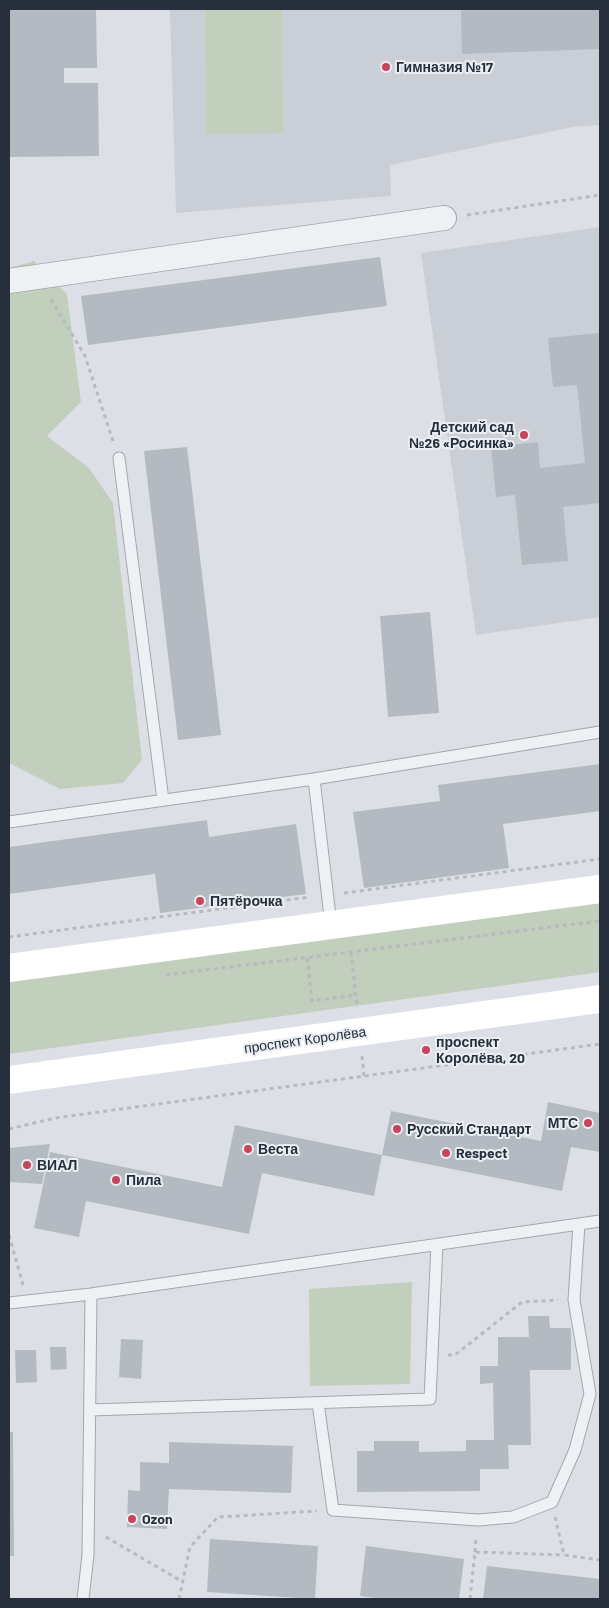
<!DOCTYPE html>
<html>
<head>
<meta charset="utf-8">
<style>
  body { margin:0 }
  #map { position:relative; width:609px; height:1608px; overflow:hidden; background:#dce0e6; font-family:Barlow,sans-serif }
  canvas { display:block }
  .frame { position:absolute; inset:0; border:10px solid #262f3b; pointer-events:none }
</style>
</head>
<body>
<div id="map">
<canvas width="609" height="1608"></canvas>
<div class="frame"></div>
</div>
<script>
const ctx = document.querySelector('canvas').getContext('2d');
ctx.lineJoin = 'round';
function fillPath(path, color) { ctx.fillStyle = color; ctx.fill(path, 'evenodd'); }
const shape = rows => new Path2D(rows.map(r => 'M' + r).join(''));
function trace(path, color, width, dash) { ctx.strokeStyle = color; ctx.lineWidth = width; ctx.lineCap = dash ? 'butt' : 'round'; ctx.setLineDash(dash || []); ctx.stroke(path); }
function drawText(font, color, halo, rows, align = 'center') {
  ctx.font = font + ' Barlow,sans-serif'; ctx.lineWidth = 4; ctx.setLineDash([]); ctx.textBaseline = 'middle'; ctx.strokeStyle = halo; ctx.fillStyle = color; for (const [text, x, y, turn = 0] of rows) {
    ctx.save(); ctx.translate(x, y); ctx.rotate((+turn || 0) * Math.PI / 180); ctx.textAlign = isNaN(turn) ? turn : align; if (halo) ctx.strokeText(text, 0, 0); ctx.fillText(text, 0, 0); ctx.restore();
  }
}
const built = shape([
  [170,9,600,9,600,125,573,127,390,165,391,196,176,213],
  [600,227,600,617,476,635,421,253]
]);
const green = shape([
  [205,9,282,9,283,133,206,134],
  [34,261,67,294,81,402,47,436,89,468,113,503,142,760,123,783,60,789,9,763,9,268],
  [600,898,600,972,9,1054,9,978],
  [412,1282,410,1384,310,1386,309,1289]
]);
const building = shape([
  [9,9,96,9,97,68,64,68,64,83,98,83,99,156,9,157],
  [461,9,600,9,600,49,462,54],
  [380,257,387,306,88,345,81,296],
  [600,333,600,503,563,507,568,561,522,565,515,495,496,497,491,447,538,442,540,468,585,463,577,385,553,387,548,338],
  [187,447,221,735,178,740,144,451],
  [430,612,439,713,388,717,380,616],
  [600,764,600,811,503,824,509,868,364,888,353,812,440,801,438,785],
  [207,820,209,837,296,824,306,894,160,913,155,874,9,894,9,847],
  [548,1102,600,1113,600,1152,571,1147,562,1191,382,1155,391,1111,541,1141],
  [235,1125,382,1155,374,1196,262,1173,249,1234,86,1201,79,1237,34,1228,50,1152,222,1187],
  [50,1144,42,1184,9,1182,9,1148],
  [528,1316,549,1316,550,1328,571,1328,571,1370,530,1370,531,1445,508,1445,509,1469,480,1469,480,1491,357,1492,357,1451,374,1451,374,1441,419,1441,419,1452,466,1451,466,1440,494,1440,493,1383,480,1384,480,1366,498,1366,498,1337,529,1337],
  [121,1339,143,1340,141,1379,119,1377],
  [50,1347,66,1347,67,1369,51,1370],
  [15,1350,36,1350,37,1382,16,1383],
  [9,1432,13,1432,14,1556,9,1556],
  [169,1442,293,1446,291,1493,169,1489,167,1529,127,1527,128,1490,140,1491,140,1462,169,1463],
  [210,1539,318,1546,315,1599,207,1592],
  [366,1546,464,1559,459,1599,386,1599,360,1596],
  [487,1566,600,1579,600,1599,483,1599]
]);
const path = shape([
  [467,215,600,195],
  [51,299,85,356,114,444],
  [344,893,600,859],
  [9,937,310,897],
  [351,952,357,1008],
  [307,958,312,1001,355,995],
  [166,975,600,921],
  [362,1056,364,1076],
  [9,1129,55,1118,600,1044],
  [9,1235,23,1285],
  [448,1355,455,1355,522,1302,558,1300],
  [555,1517,564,1555,600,1560],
  [106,1537,183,1582],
  [475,1552,476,1538],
  [179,1599,190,1547,218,1517,317,1511],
  [470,1599,475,1552,564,1555]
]);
const lane = shape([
  [119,458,163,800],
  [314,779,331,925],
  [9,822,314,779,600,732],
  [91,1294,600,1221],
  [9,1303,91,1294,88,1555,83,1599],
  [318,1403,333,1510,478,1520,513,1517,552,1502,575,1450,590,1394,574,1300,579,1224],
  [90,1410,430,1399,437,1244]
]);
const street = shape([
  [9,281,444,218]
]);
const secondary = shape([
  [9,968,600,889],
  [9,1080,600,999]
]);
const markers = [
  [386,67,5,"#c8445d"],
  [524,435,5,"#c8445d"],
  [200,901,5,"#c8445d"],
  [426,1050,5,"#c8445d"],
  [588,1123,5,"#c8445d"],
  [397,1129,5,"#c8445d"],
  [248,1149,5,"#c8445d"],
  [446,1153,5,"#c8445d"],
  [27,1165,5,"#c8445d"],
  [116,1180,5,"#c8445d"],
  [132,1519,5,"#c8445d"]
];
const poiNames = [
  ["Гимназия №17",396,67],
  ["Детский сад",514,427,"right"],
  ["№26 «Росинка»",514,443,"right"],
  ["Пятёрочка",210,901],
  ["проспект",436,1042],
  ["Королёва, 20",436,1058],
  ["МТС",578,1123,"right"],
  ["Русский Стандарт",407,1129],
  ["Веста",258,1149],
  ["Respect",456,1153],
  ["ВИАЛ",37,1165],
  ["Пила",126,1180],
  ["Ozon",142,1519]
];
const streetNames = [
  ["проспект Королёва",305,1040,-8]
];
fillPath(built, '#cacfd7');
fillPath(green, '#c3cfbd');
fillPath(building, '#b3bac2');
trace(lane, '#a2a7af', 13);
trace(street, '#a2a7af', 26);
trace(path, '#b6bbc0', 3, [4, 4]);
trace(lane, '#eef1f4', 11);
trace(street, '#eef1f4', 24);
trace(secondary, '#fff', 28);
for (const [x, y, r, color] of markers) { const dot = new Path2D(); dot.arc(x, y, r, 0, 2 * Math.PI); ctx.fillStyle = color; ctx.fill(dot); trace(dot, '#ebeff3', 2); }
drawText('bold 14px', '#262f3b', '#ebeff3', poiNames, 'left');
drawText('14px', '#262f3b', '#ebeff3', streetNames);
</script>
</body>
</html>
